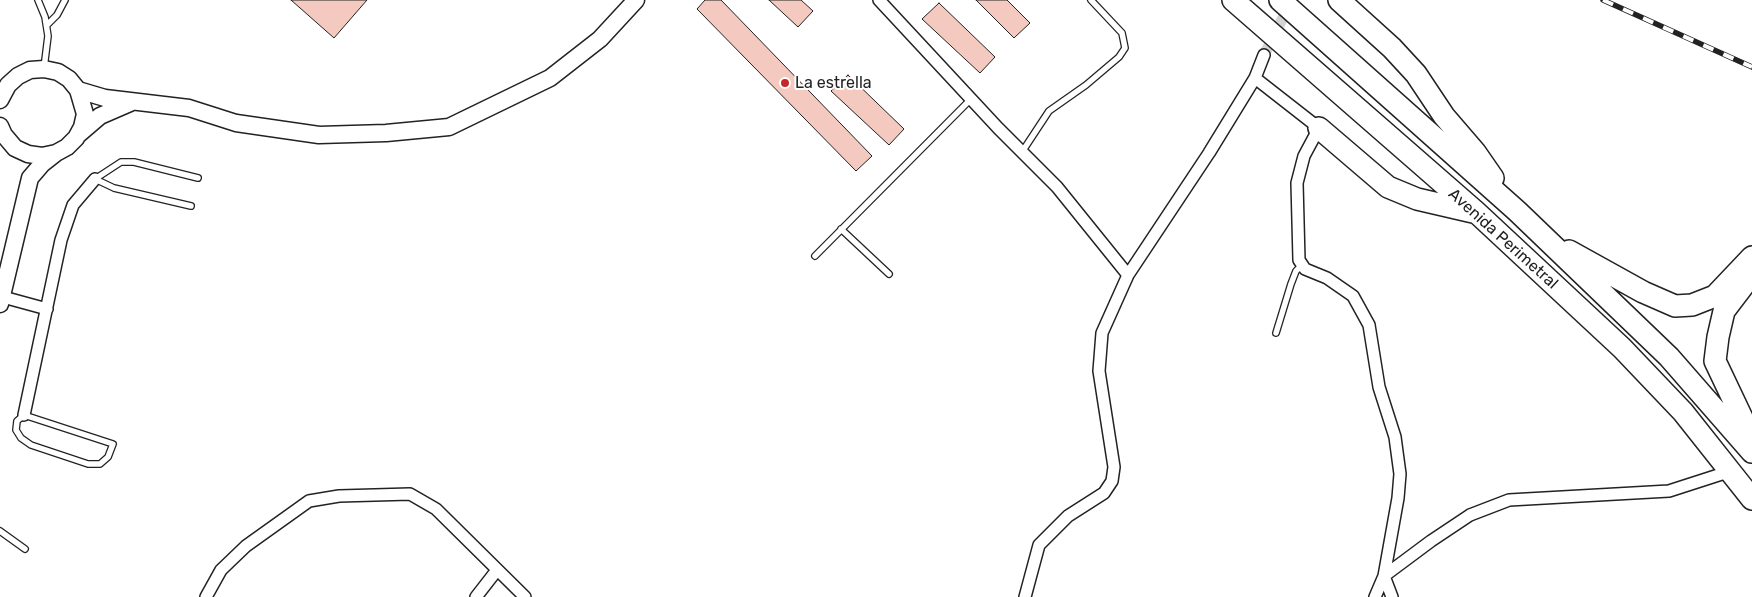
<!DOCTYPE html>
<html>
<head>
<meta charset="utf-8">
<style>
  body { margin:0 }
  canvas { display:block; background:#fff }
</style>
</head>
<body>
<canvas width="1752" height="597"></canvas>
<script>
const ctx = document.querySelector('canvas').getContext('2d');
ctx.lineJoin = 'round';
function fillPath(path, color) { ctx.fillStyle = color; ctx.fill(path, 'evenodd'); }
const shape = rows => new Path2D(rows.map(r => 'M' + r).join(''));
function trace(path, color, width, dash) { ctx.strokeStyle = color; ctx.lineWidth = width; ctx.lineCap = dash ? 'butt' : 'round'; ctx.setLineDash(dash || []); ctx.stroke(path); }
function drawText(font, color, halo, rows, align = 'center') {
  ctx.font = font + ' Rubik,sans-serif'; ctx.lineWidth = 4; ctx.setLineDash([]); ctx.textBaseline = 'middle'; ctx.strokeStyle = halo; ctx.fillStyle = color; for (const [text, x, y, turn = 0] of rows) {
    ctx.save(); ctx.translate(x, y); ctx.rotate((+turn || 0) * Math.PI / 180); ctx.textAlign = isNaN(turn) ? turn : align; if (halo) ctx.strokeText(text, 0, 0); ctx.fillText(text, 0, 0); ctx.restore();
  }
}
const building = shape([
  [291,0,367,0,334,38,291,0],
  [705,0,721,0,872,156,856,171,697,9,705,0],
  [769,0,801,0,813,11,798,27,769,0],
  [976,0,1007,0,1030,23,1014,38,976,0],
  [939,3,995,57,980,73,922,19,939,3],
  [848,75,904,129,889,145,831,91,848,75]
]);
const streetTunnel = shape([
  [1264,55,1290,4]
]);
const lane = shape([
  [38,0,45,17,48,36,44,68],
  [47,25,57,15,65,0],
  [1022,152,1049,111,1086,85,1119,57,1125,48,1122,33,1091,0],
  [191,206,114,188,95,179,121,162,134,162,198,178],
  [841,229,889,274],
  [815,256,971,99],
  [1276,333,1291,284,1296,271,1301,266],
  [24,415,113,444,108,457,100,464,88,464,31,445,21,438,16,430,17,421,24,415],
  [0,531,25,549]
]);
const street = shape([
  [879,0,998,128,1057,187,1128,275],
  [1255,78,1319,128,1304,156,1297,183,1299,260,1305,269,1327,278,1353,296,1369,325,1379,387,1395,437,1400,474,1398,498,1384,576,1375,597],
  [3,297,47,309],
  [24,415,61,240,73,205,95,179],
  [1384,576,1392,597],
  [1384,579,1384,576,1431,541,1470,515,1509,500,1669,491,1731,471],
  [206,597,221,570,246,546,309,501,339,496,410,494,436,509,525,597],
  [476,597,497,570],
  [1025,597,1039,545,1068,516,1104,493,1112,481,1114,467,1099,371,1102,333,1128,275,1209,153,1255,78,1264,55]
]);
const secondary = shape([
  [78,90,105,98,189,108,236,123,319,135,386,133,449,127,550,78,600,39,636,0],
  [0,100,8,85,18,76,30,70,44,69,58,72,69,79,78,90,85,114,82,127,76,138,67,147,56,153,42,156,28,154,15,148,4,135,0,126],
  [79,134,100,116,130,103],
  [0,304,30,178,42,164,56,153]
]);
const highway = shape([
  [1233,0,1476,212,1622,348,1683,412,1752,499],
  [1280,0,1517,211,1669,357,1752,452],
  [1339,0,1392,48,1416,74,1444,116,1475,152,1493,178],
  [1319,128,1388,187,1417,199,1473,212],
  [1569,251,1643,292,1675,306,1692,305,1715,296,1752,257],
  [1752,439,1715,361,1718,337,1724,311,1752,274]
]);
const rail = shape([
  [1603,0,1752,67]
]);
const markers = [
  [785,83,5,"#c62828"]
];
const poiNames = [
  ["La estrella",795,83]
];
const streetNames = [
  ["Avenida Perimetral",1503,239,42]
];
fillPath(building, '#f3c9c0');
trace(building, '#222', 1);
trace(streetTunnel, '#d3d3d3', 11, [11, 5.5]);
trace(lane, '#222', 8);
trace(street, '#222', 14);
trace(secondary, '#222', 19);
trace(highway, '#222', 24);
trace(lane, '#fff', 5.5);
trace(street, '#fff', 11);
trace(secondary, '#fff', 16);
trace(highway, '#fff', 21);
trace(rail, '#222', 5.5);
trace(rail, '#fff', 4, [11]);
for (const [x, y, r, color] of markers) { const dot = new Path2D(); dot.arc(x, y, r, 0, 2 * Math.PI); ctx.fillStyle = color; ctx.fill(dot); trace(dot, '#fff', 2); }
drawText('16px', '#222', '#fff', poiNames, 'left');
drawText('16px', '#222', '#fff', streetNames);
</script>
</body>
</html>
